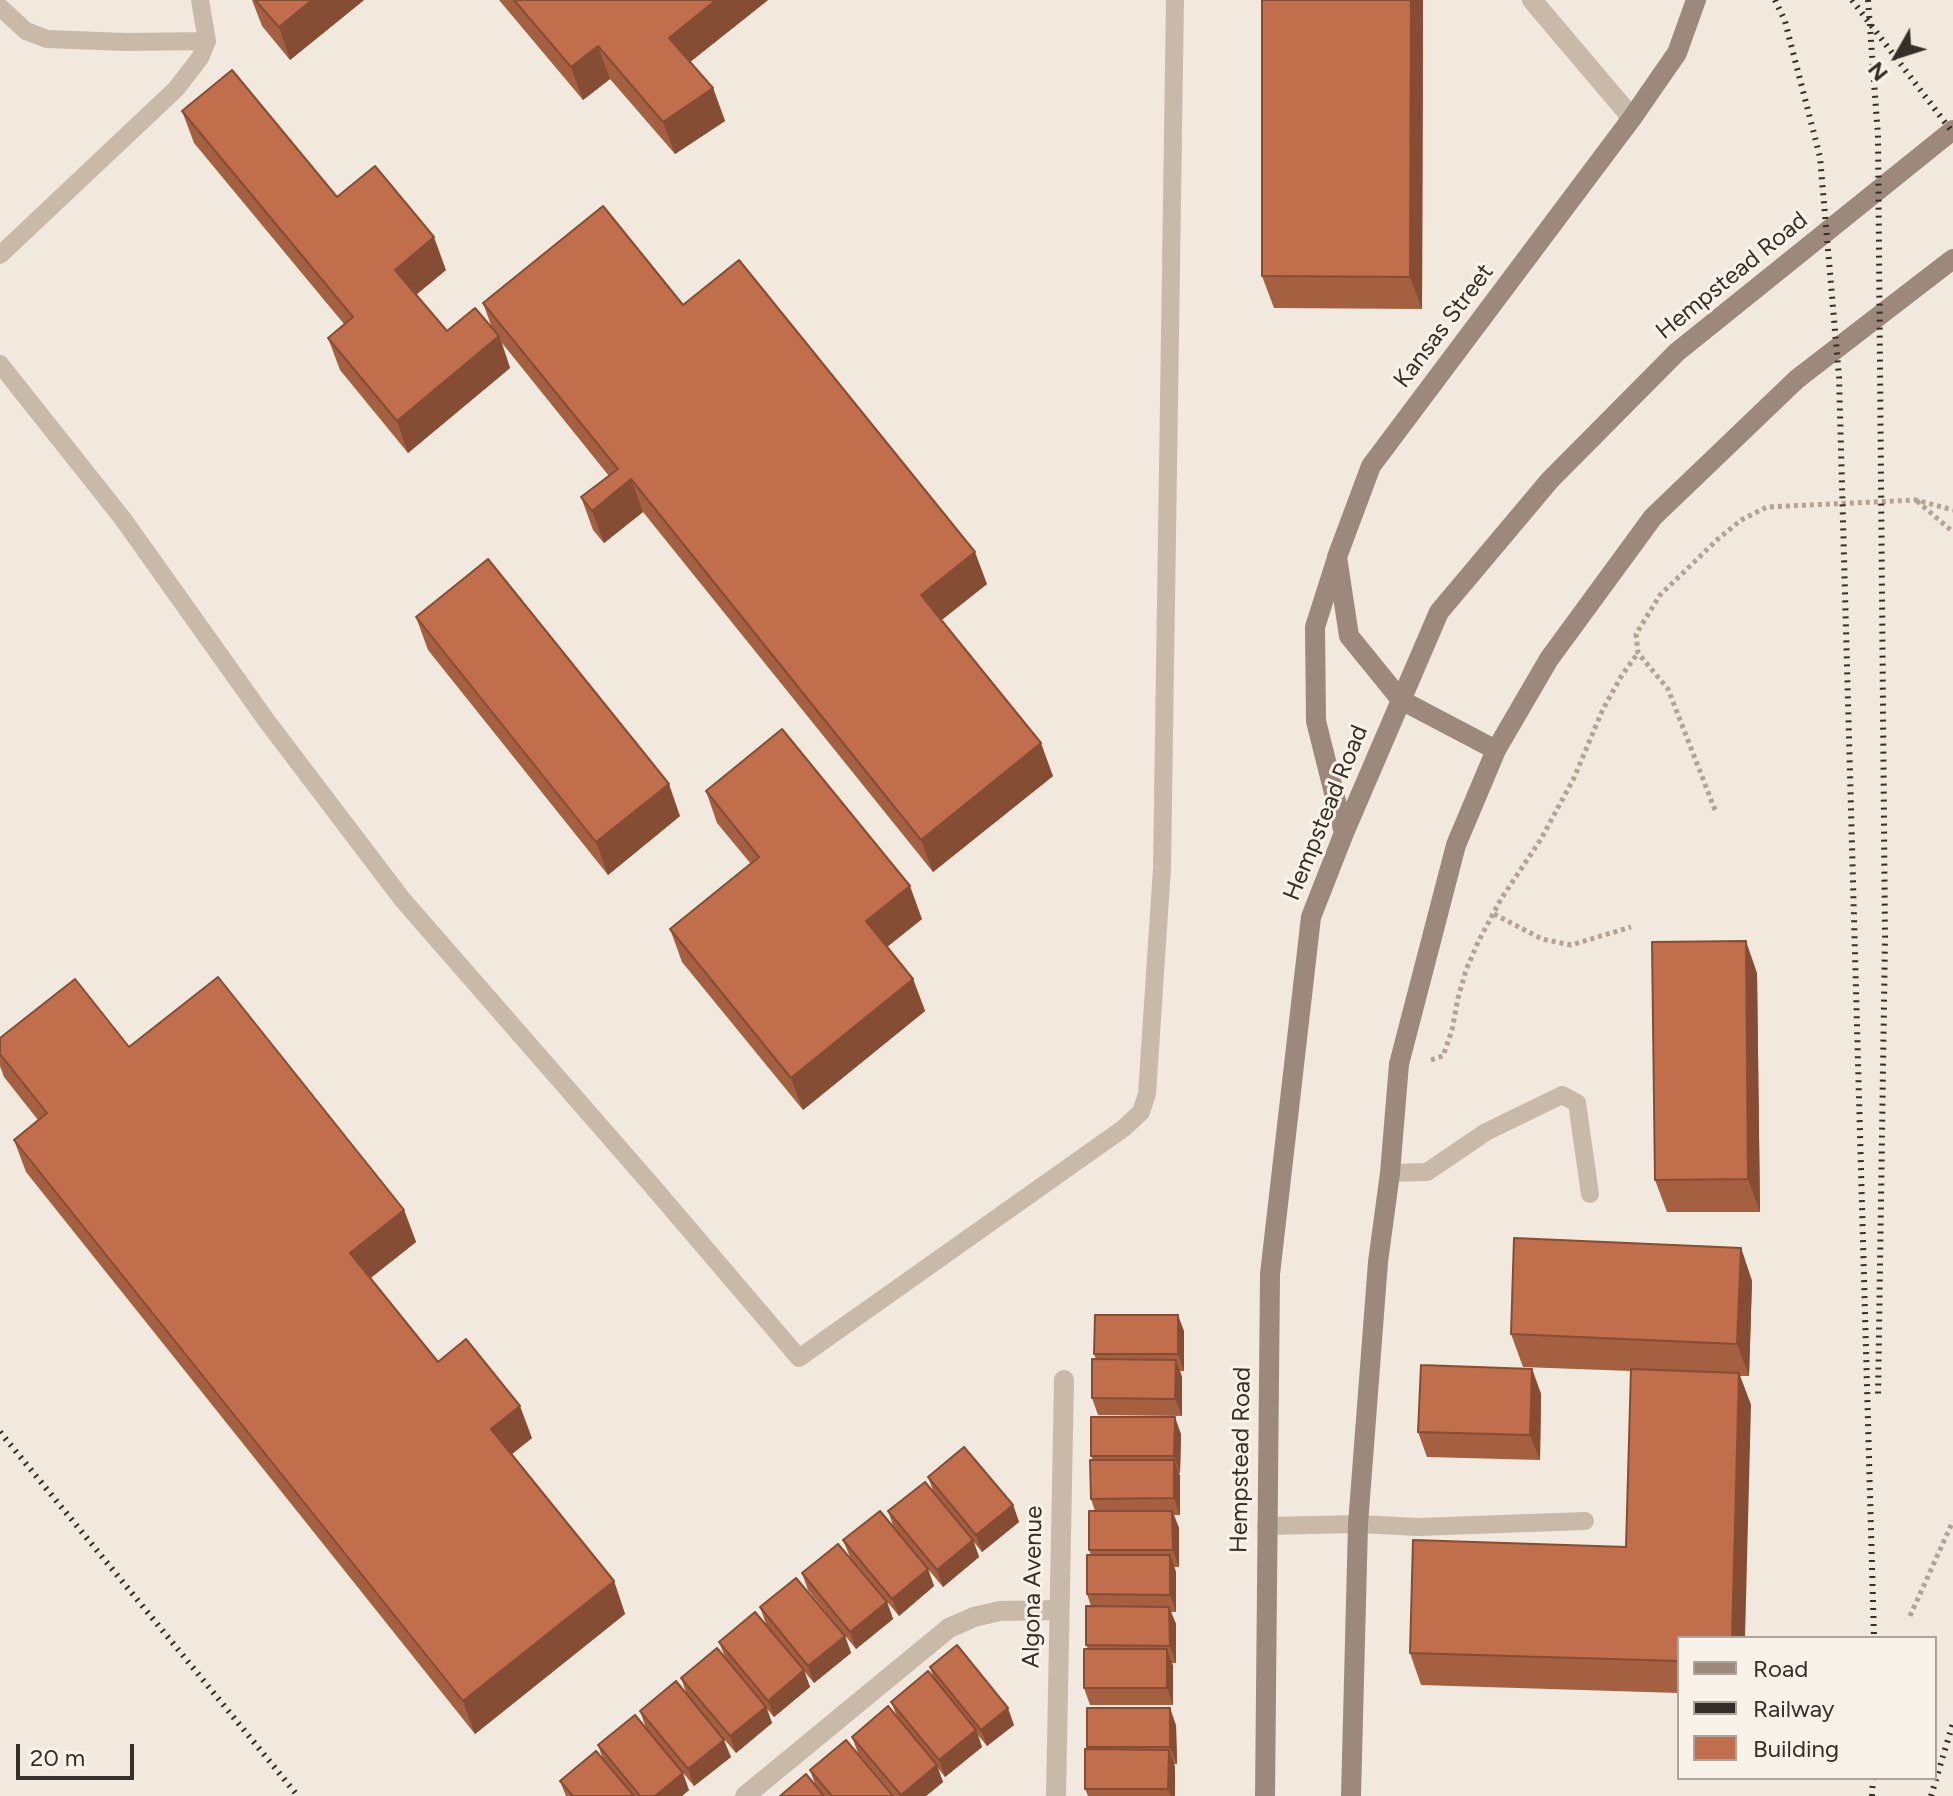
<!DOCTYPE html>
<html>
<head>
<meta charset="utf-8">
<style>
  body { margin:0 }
  #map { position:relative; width:1953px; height:1796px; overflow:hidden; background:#f1e9dd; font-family:Figtree,sans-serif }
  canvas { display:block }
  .legend { position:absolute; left:1677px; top:1636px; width:260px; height:144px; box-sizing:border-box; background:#f9f2e9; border:2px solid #aba49c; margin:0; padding:10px 14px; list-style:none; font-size:24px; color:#362e29 }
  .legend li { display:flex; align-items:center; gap:16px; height:40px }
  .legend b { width:40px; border:2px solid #aba49c }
  .north { position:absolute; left:1857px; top:16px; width:80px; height:80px; -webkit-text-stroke:6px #f9f2e9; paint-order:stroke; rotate:231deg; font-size:22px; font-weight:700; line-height:32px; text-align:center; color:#362e29 }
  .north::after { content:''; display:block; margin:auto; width:28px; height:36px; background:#362e29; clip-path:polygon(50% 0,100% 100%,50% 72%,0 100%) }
  .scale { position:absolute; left:16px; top:1744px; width:118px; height:36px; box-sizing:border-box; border:4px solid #362e29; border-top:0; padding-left:10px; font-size:24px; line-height:28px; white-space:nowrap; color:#362e29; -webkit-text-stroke:6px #f9f2e9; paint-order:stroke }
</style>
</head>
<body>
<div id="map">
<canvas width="1953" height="1796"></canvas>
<ul class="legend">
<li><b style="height:10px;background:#9c897b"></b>Road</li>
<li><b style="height:10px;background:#362e29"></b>Railway</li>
<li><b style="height:22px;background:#c06e4c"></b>Building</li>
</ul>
<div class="north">N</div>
<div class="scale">20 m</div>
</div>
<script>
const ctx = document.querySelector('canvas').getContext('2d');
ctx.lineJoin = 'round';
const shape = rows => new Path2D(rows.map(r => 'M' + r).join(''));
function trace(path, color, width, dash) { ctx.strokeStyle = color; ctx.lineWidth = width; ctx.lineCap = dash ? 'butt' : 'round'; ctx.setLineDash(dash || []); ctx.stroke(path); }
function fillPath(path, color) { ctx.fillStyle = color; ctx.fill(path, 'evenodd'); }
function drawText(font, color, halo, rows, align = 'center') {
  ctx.font = font + ' Figtree,sans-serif'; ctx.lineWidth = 6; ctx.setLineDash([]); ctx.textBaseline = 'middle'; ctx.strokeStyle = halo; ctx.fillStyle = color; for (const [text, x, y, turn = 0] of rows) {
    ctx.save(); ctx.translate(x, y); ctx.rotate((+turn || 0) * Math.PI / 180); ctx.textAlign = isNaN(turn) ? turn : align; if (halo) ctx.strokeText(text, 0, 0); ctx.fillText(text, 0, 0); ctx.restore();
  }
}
const path = shape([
  [1917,501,1953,532],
  [1715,810,1668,689,1638,653,1636,634,1660,595,1718,539,1741,520,1767,507,1916,500,1953,510],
  [1494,914,1542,939,1571,945,1631,927],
  [1431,1060,1443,1056,1452,1030,1458,998,1466,970,1479,940,1501,899,1541,839,1574,778,1603,709,1622,675,1638,653],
  [1910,1616,1953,1521]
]);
const lane = shape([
  [0,7,26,31,47,39,126,42,207,41,200,0],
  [0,255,176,89,200,58,207,41],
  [0,364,123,519,266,720,402,899,654,1188,799,1358,1124,1128,1141,1112,1147,1094,1162,868,1175,0],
  [1390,1173,1427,1172,1486,1132,1562,1095,1577,1103,1590,1194],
  [1266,1526,1358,1524,1418,1527,1585,1521]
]);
const street = shape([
  [1532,0,1632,118],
  [745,1796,949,1628,974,1617,1000,1611,1058,1610],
  [1056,1796,1064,1380]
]);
const secondary = shape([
  [1336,561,1315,627,1316,721,1344,833],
  [1496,750,1401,700,1349,636,1337,557,1371,466,1632,118,1677,53,1696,0],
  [1265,1796,1270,1274,1311,917,1344,833,1439,612,1550,480,1677,352,1953,130],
  [1351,1796,1358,1524,1378,1262,1390,1173,1399,1064,1456,845,1496,750,1549,659,1653,517,1797,379,1953,259]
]);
const rail = shape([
  [1775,0,1785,21,1820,157,1839,377,1874,1638],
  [1852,0,1953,133],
  [1868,0,1878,136,1885,937,1878,1398],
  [0,1432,298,1796],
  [1872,1796,1873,1778],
  [1931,1796,1953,1723]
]);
const wall = shape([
  [252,0,364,0,290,60,262,26],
  [499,0,768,0,690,62,713,88,725,121,675,154,610,79,583,100],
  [1423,0,1422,309,1274,308,1262,276],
  [182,111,337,197,446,270,416,295,447,331,492,328,483,303,683,305,987,584,941,620,1053,776,933,872,643,512,604,543,593,530,581,497,609,476,502,343,510,368,408,453,340,370,328,338,344,324,194,143],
  [416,617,680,816,608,875,428,650],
  [706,791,922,919,887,947,913,979,925,1011,803,1110,682,962,670,929,751,864,717,823],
  [1757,973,1760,1212,1667,1212,1655,1180],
  [0,1038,129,1047,404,1210,416,1242,370,1278,438,1362,532,1438,512,1454,614,1581,625,1614,475,1734,26,1172,14,1140,38,1120,4,1077,0,1066],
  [1741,1248,1752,1281,1749,1376,1740,1376,1751,1405,1679,1638,1679,1693,1421,1685,1410,1653,1626,1547,1631,1371,1523,1367,1511,1334],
  [1184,1331,1184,1371,1180,1371,1182,1377,1182,1416,1098,1415,1092,1398,1096,1359,1094,1354],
  [1532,1369,1541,1394,1540,1460,1427,1457,1418,1432],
  [1181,1434,1180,1473,1179,1473,1180,1476,1180,1515,1174,1515,1179,1528,1179,1567,1174,1567,1176,1572,1176,1612,1171,1612,1176,1624,1176,1663,1172,1663,1173,1666,1173,1705,1090,1705,1084,1688,1088,1649,1086,1645,1091,1606,1087,1594,1091,1555,1089,1550,1095,1511,1091,1499,1093,1460,1091,1456],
  [928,1477,1013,1505,1019,1522,982,1552,974,1542,979,1557,943,1587,928,1569,934,1586,899,1616,850,1557,843,1540,894,1528,888,1511,934,1493],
  [802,1573,887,1602,893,1619,856,1649,808,1590],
  [760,1607,845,1636,851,1653,814,1683,804,1671,810,1687,774,1717,767,1709,772,1723,736,1753,694,1704,731,1757,694,1786,646,1728,640,1711,687,1695,681,1678,725,1657,719,1642,766,1624],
  [930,1667,1014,1725,987,1746,978,1735,982,1747,945,1777,937,1767,943,1782,926,1796,894,1796,858,1753,852,1737,897,1716,891,1702,934,1680],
  [1176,1725,1177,1764,1174,1764,1175,1767,1175,1796,1088,1796,1085,1789,1087,1747],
  [598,1745,689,1790,682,1796,566,1796,560,1781,603,1759],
  [810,1770,893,1796,780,1796,816,1787]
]);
const shadedWall = shape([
  [312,0,364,0,290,60,279,27],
  [716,0,768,0,680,70,669,38],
  [1411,0,1423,0,1422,309,1410,277],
  [598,46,610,79,583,100,571,67],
  [713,88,725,121,675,154,663,122],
  [434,237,446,270,407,302,395,270],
  [499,336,510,368,408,453,397,421],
  [631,479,643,512,604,543,592,511],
  [975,552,987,584,933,627,921,595],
  [1041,743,1053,776,933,872,921,840],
  [669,784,680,816,608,875,596,842],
  [910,886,922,919,878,954,866,921],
  [1746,941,1757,973,1760,1212,1748,1179],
  [913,979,925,1011,803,1110,791,1078],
  [404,1210,416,1242,362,1285,350,1253],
  [1741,1248,1752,1281,1749,1376,1737,1344],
  [1178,1315,1184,1331,1184,1371,1178,1354],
  [1176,1360,1182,1377,1182,1416,1175,1399],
  [1532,1369,1541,1394,1540,1460,1530,1435],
  [1739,1373,1751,1405,1745,1638,1732,1638],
  [520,1406,532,1438,503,1461,491,1429],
  [1175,1417,1181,1434,1180,1473,1174,1456],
  [1174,1460,1180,1476,1180,1515,1174,1498],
  [1013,1505,1019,1522,982,1552,976,1535],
  [1172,1511,1179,1528,1179,1567,1173,1550],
  [973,1540,979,1557,943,1587,937,1570],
  [1170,1555,1176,1572,1176,1612,1170,1595],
  [928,1569,934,1586,899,1616,892,1599],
  [614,1581,625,1614,475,1734,463,1701],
  [887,1602,893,1619,856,1649,850,1632],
  [1169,1607,1176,1624,1176,1663,1170,1646],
  [845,1636,851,1653,814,1683,808,1666],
  [1167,1649,1173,1666,1173,1705,1167,1688],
  [804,1670,810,1687,774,1717,768,1701],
  [766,1707,772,1723,736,1753,730,1736],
  [1008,1708,1014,1725,987,1746,981,1730],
  [1170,1708,1176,1725,1177,1764,1170,1747],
  [976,1730,982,1747,945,1777,939,1760],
  [724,1740,731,1757,694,1786,688,1769],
  [1169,1750,1175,1767,1175,1796,1171,1796,1168,1789],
  [937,1765,943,1782,926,1796,901,1796,901,1795],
  [683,1773,689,1790,682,1796,655,1796]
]);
const building = shape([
  [255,0,312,0,279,27,255,0],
  [514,0,716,0,669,38,713,88,663,122,598,46,571,67,514,0],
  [1262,0,1411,0,1410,277,1262,276,1262,0],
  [232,70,337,197,375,166,434,237,395,270,447,331,475,308,499,336,397,421,328,338,353,317,182,111,232,70],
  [603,206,683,305,739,260,975,552,921,595,1041,743,921,840,631,479,592,511,581,497,618,469,483,303,603,206],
  [488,559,669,784,596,842,416,617,488,559],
  [782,729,910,886,866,921,913,979,791,1078,670,929,759,857,706,791,782,729],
  [1746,941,1748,1179,1655,1180,1652,942,1746,941],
  [218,977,404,1210,350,1253,438,1362,466,1339,520,1406,491,1429,614,1581,463,1701,14,1140,47,1113,0,1054,0,1038,75,979,129,1047,218,977],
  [1514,1238,1741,1248,1737,1344,1511,1334,1514,1238],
  [1095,1315,1178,1315,1178,1354,1094,1354,1095,1315],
  [1092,1359,1176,1360,1175,1399,1092,1398,1092,1359],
  [1421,1365,1532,1369,1530,1435,1418,1432,1421,1365],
  [1631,1369,1739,1373,1732,1638,1679,1638,1679,1661,1410,1653,1413,1540,1626,1547,1631,1369],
  [1091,1417,1175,1417,1174,1456,1091,1456,1091,1417],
  [964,1447,1013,1505,976,1535,928,1477,964,1447],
  [1090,1460,1174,1460,1174,1498,1091,1499,1090,1460],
  [925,1482,973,1540,937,1570,888,1511,925,1482],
  [880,1511,928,1569,892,1599,843,1540,880,1511],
  [1089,1511,1172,1511,1173,1550,1089,1550,1089,1511],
  [838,1544,887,1602,850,1632,802,1573,838,1544],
  [1087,1555,1170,1555,1170,1595,1087,1594,1087,1555],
  [796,1578,845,1636,808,1666,760,1607,796,1578],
  [1086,1606,1169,1607,1170,1646,1086,1645,1086,1606],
  [755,1612,804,1670,768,1701,719,1642,755,1612],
  [957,1645,1008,1708,981,1730,930,1667,957,1645],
  [717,1648,766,1707,730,1736,681,1678,717,1648],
  [1084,1649,1167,1649,1167,1688,1084,1688,1084,1649],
  [928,1671,976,1730,939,1760,891,1702,928,1671],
  [676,1681,724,1740,688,1769,640,1711,676,1681],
  [888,1706,937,1765,901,1795,852,1737,888,1706],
  [1087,1708,1170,1708,1170,1747,1087,1747,1087,1708],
  [635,1715,683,1773,655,1796,640,1796,598,1745,635,1715],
  [846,1740,893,1796,832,1796,810,1770,846,1740],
  [1085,1749,1169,1750,1168,1789,1085,1789,1085,1749],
  [596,1751,634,1796,573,1796,560,1781,596,1751],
  [806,1774,824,1796,780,1796,806,1774]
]);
const streetNames = [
  ["Hempstead Road",1732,276,-39],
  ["Kansas Street",1444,326,-53],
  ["Hempstead Road",1326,813,-68],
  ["Hempstead Road",1241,1460,-89],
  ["Algona Avenue",1033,1587,-89]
];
trace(path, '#b4a394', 5, [4, 4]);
trace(lane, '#c9b9a9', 18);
trace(street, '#c9b9a9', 20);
trace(secondary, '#9c897b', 20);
trace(rail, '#362e29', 6, [2, 6]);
fillPath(wall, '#a55f41');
fillPath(shadedWall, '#864d35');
fillPath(building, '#c06e4c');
trace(building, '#864d35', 2);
drawText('24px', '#362e29', '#f9f2e9', streetNames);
</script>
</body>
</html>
